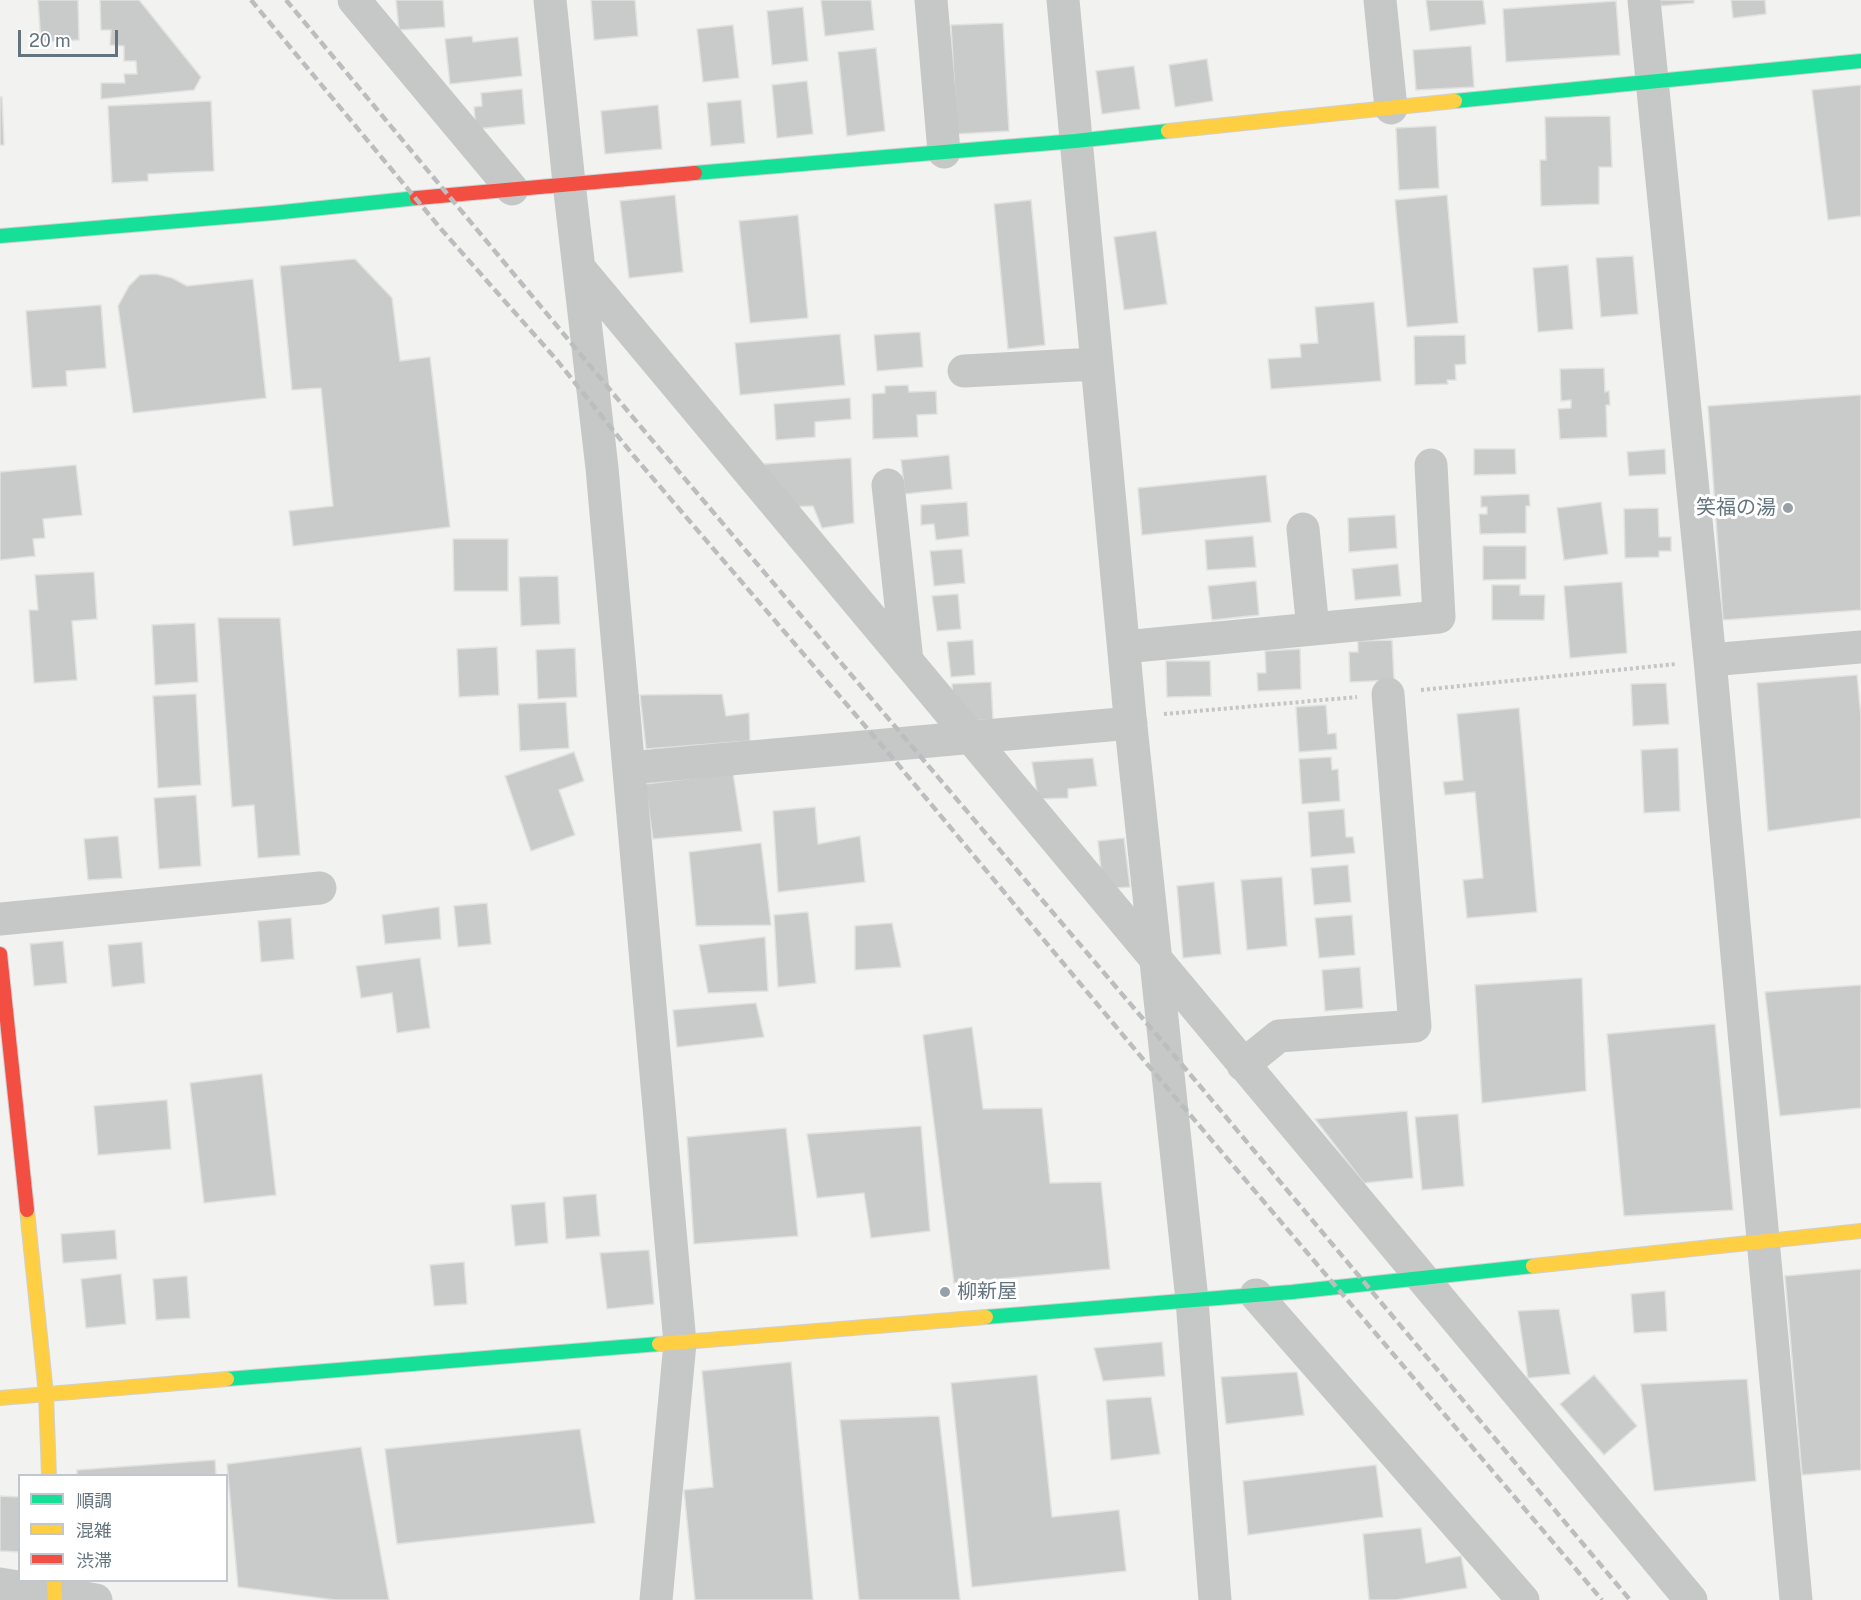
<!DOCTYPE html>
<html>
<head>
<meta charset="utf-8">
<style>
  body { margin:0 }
  #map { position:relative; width:1861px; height:1600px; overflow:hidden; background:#f2f2f0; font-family:"Public Sans","Noto Sans JP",sans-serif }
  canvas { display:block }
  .legend { position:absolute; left:18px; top:1474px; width:210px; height:108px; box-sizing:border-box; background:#fff; border:2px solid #c1c7cc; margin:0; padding:8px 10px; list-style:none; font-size:18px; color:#64747f }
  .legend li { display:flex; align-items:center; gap:12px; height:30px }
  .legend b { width:30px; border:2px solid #c1c7cc }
  .scale { position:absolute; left:18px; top:30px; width:100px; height:27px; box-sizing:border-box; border:3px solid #64747f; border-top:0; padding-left:8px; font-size:18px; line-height:21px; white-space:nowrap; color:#64747f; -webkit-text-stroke:4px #fff; paint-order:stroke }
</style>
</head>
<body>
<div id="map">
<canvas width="1861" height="1600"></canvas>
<ul class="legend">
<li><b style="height:8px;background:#16e098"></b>順調</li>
<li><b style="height:8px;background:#ffcf43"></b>混雑</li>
<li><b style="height:8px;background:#f24e42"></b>渋滞</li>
</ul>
<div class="scale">20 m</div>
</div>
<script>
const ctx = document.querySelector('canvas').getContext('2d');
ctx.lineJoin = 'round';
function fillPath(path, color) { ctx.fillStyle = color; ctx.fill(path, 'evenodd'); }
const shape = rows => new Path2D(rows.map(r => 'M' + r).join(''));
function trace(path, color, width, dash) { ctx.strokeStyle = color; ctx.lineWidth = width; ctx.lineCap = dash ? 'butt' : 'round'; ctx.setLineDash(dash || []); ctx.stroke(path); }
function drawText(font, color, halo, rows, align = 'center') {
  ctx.font = font + ' "Public Sans","Noto Sans JP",sans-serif'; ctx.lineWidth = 6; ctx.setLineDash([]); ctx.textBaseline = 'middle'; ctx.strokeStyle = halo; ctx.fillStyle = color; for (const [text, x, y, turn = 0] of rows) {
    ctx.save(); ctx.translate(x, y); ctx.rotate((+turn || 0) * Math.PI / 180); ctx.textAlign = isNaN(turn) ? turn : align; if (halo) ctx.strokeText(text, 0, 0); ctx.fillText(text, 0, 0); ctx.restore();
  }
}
const building = shape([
  [38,0,78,0,79,40,41,42,38,0],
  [100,0,139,0,201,77,194,90,101,99,101,83,125,83,124,74,137,74,136,61,124,61,124,46,110,45,111,30,101,30,100,0],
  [396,0,443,0,445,27,399,30,396,0],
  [591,0,635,0,638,36,594,40,591,0],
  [821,0,871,0,874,30,825,36,821,0],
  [1426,0,1483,0,1486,24,1430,31,1426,0],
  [1660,0,1694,0,1694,3,1661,6,1660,0],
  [1731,0,1765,0,1766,14,1733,18,1731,0],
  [1616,1,1620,55,1506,62,1503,9,1616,1],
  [803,7,808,61,772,65,767,11,803,7],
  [1003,23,1009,131,957,134,951,25,1003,23],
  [733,25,739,78,703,82,697,29,733,25],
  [472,36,473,42,518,37,522,76,450,84,445,39,472,36],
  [1471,46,1474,87,1416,90,1413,50,1471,46],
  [876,48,885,131,847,136,838,52,876,48],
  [1207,59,1213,101,1175,107,1169,65,1207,59],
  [1134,66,1140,109,1102,114,1096,71,1134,66],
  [807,81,813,134,777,138,772,85,807,81],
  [1861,85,1861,216,1828,220,1812,90,1861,85],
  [522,89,525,124,476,129,474,107,482,106,481,93,522,89],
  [0,97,2,97,4,145,0,145,0,97],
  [741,100,745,143,711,146,707,103,741,100],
  [211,101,214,171,148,174,148,181,112,183,108,106,211,101],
  [658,105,662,149,605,154,601,111,658,105],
  [1610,116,1612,167,1599,167,1599,204,1541,206,1540,160,1546,160,1545,117,1610,116],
  [1436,126,1439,188,1399,190,1396,128,1436,126],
  [675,195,683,272,629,278,620,201,675,195],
  [1447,195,1458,323,1407,327,1395,200,1447,195],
  [1031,200,1045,345,1008,349,994,204,1031,200],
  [798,215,808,318,750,323,739,221,798,215],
  [1156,231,1167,304,1124,310,1114,237,1156,231],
  [1633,256,1638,314,1601,317,1596,258,1633,256],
  [355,259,392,298,400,361,430,357,450,527,293,546,289,511,333,506,321,388,292,390,280,266,355,259],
  [1568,265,1573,329,1538,332,1533,268,1568,265],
  [156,274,172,278,187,286,253,279,266,398,133,413,118,306,129,286,140,275,156,274],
  [1374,302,1381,381,1271,389,1268,359,1301,357,1300,344,1318,343,1315,307,1374,302],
  [101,305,106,368,66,371,67,386,32,388,26,311,101,305],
  [920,332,923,367,877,371,874,335,920,332],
  [840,334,845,385,740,395,735,343,840,334],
  [1465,335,1466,364,1455,365,1456,380,1447,380,1448,384,1415,385,1414,336,1465,335],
  [1604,368,1605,392,1609,391,1610,405,1606,405,1607,437,1560,439,1558,409,1571,408,1571,400,1561,401,1560,369,1604,368],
  [908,385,909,392,936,391,937,414,917,415,918,437,873,439,872,394,885,393,885,386,908,385],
  [1861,395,1861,610,1723,620,1708,406,1861,395],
  [850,398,851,419,815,422,815,437,776,440,774,404,850,398],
  [1474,449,1515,449,1516,474,1474,475,1474,449],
  [1665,449,1666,474,1629,476,1627,452,1665,449],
  [949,455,952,489,905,494,901,460,949,455],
  [851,458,854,523,822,528,813,506,785,507,764,464,851,458],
  [76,465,82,515,43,519,45,538,33,539,35,556,0,560,0,472,76,465],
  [1266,475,1271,522,1142,535,1138,488,1266,475],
  [1529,494,1530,506,1526,506,1526,533,1480,534,1479,514,1487,514,1487,507,1481,507,1481,496,1529,494],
  [967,502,969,536,936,540,934,524,921,525,921,505,967,502],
  [1601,502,1608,554,1564,560,1557,508,1601,502],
  [1658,508,1659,537,1671,537,1671,551,1659,551,1659,557,1625,558,1624,509,1658,508],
  [1395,515,1397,548,1349,552,1348,518,1395,515],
  [1253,536,1256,567,1207,570,1205,540,1253,536],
  [453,539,508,539,508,591,454,591,453,539],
  [1483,546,1526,546,1526,579,1483,580,1483,546],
  [962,549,965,583,934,586,930,551,962,549],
  [1398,564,1401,596,1355,600,1352,569,1398,564],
  [94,572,97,619,72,621,77,680,34,683,29,610,38,610,35,575,94,572],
  [558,576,560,624,521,626,519,577,558,576],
  [1256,581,1259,615,1212,620,1208,586,1256,581],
  [1622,582,1627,653,1570,658,1564,586,1622,582],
  [1492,585,1520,585,1520,595,1545,595,1544,620,1492,620,1492,585],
  [958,594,961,629,937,631,932,596,958,594],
  [218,618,280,618,300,855,258,858,254,805,232,807,218,618],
  [195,623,198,682,155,685,152,625,195,623],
  [973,640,975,675,951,677,947,642,973,640],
  [1392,640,1394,680,1350,682,1349,652,1358,652,1358,641,1392,640],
  [497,647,499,695,459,697,457,649,497,647],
  [575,648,577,697,538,699,536,650,575,648],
  [1300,649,1301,689,1258,691,1257,673,1266,673,1265,651,1300,649],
  [1166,661,1210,661,1211,696,1167,697,1166,661],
  [1857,675,1861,717,1861,818,1768,831,1757,683,1857,675],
  [991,682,993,720,965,721,953,706,952,684,991,682],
  [1666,683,1669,724,1633,726,1631,684,1666,683],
  [196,694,201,785,158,788,153,696,196,694],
  [722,694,726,716,749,713,750,741,646,749,640,695,722,694],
  [566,702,569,748,520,751,518,704,566,702],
  [1326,705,1328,734,1336,733,1337,749,1299,752,1296,707,1326,705],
  [1519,708,1537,912,1467,918,1463,880,1483,878,1475,792,1445,795,1443,782,1463,780,1457,714,1519,708],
  [1678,748,1680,811,1644,813,1641,750,1678,748],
  [574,752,584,781,559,790,575,835,531,851,505,776,574,752],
  [1331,757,1332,770,1338,769,1340,801,1302,804,1299,759,1331,757],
  [1093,758,1097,786,1068,789,1068,798,1038,799,1032,762,1093,758],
  [733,773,742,831,653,839,645,784,733,773],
  [196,795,201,866,159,869,154,798,196,795],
  [815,807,818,844,860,836,865,882,778,892,773,811,815,807],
  [1344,809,1346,837,1353,837,1355,853,1311,857,1308,812,1344,809],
  [118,836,122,878,88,880,84,839,118,836],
  [1124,838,1130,887,1103,889,1098,841,1124,838],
  [761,843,771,925,696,926,689,852,761,843],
  [1348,865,1351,902,1314,905,1311,868,1348,865],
  [1282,877,1287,946,1247,950,1241,880,1282,877],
  [1214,882,1221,954,1183,958,1177,886,1214,882],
  [487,903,491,944,458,947,454,906,487,903],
  [439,907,441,939,385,944,382,915,439,907],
  [808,912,816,983,778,987,774,915,808,912],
  [1352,915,1355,955,1319,958,1315,918,1352,915],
  [291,918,294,959,261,962,258,921,291,918],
  [892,923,901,967,855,970,855,926,892,923],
  [765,937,768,991,708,993,699,945,765,937],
  [63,941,67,983,34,986,30,944,63,941],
  [142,942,145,983,112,987,108,945,142,942],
  [420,958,430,1028,397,1033,392,993,361,998,356,966,420,958],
  [1360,967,1363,1008,1325,1011,1322,970,1360,967],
  [1582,978,1586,1091,1482,1103,1475,985,1582,978],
  [1861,985,1861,1108,1780,1116,1765,992,1861,985],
  [756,1003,764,1037,677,1047,673,1010,756,1003],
  [1715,1024,1733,1210,1624,1216,1607,1034,1715,1024],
  [972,1027,983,1109,1042,1108,1050,1183,1101,1182,1110,1269,954,1283,923,1035,972,1027],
  [262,1074,276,1195,204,1203,190,1083,262,1074],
  [167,1100,171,1149,98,1155,94,1106,167,1100],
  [1407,1111,1413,1178,1364,1183,1315,1119,1407,1111],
  [1458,1114,1464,1186,1422,1190,1415,1117,1458,1114],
  [921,1126,930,1231,871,1238,864,1193,817,1198,807,1134,921,1126],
  [786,1128,798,1236,694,1244,687,1137,786,1128],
  [596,1194,600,1236,566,1239,563,1197,596,1194],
  [545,1202,548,1243,515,1246,511,1205,545,1202],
  [115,1230,117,1259,63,1263,61,1234,115,1230],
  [649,1250,654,1304,607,1309,600,1253,649,1250],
  [464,1262,467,1304,434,1306,430,1265,464,1262],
  [1861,1269,1861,1470,1802,1475,1785,1276,1861,1269],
  [121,1274,126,1324,86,1328,81,1279,121,1274],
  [187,1276,190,1318,156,1320,153,1279,187,1276],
  [1665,1291,1667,1331,1634,1333,1631,1294,1665,1291],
  [1559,1309,1570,1374,1528,1378,1518,1311,1559,1309],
  [1162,1342,1165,1376,1103,1381,1094,1348,1162,1342],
  [791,1362,813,1600,695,1600,684,1490,713,1487,702,1371,791,1362],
  [1297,1372,1304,1415,1226,1424,1221,1377,1297,1372],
  [1037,1375,1052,1517,1119,1510,1126,1571,972,1587,951,1383,1037,1375],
  [1594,1375,1637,1426,1604,1455,1560,1404,1594,1375],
  [1747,1379,1756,1481,1654,1491,1641,1384,1747,1379],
  [1151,1397,1160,1454,1111,1460,1106,1400,1151,1397],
  [939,1416,960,1600,859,1600,840,1420,939,1416],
  [580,1429,595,1523,397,1544,385,1449,580,1429],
  [361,1447,389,1600,335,1600,238,1587,227,1464,361,1447],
  [215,1460,216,1476,77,1476,77,1470,215,1460],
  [1376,1465,1383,1517,1248,1535,1243,1481,1376,1465],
  [0,1496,19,1497,20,1552,0,1551,0,1496],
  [1421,1528,1426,1563,1461,1556,1467,1588,1396,1600,1369,1600,1363,1534,1421,1528]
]);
const path = shape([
  [1421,690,1676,664],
  [1164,714,1357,697]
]);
const street = shape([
  [354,0,512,189],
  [550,0,569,183,602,468,680,1343,656,1600],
  [931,0,944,152],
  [1063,0,1130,717,1192,1300,1215,1600],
  [1380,0,1391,108],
  [1644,0,1710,660,1796,1600],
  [579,268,1691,1600],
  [964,371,1096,364],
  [888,485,907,661],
  [1303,529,1313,629],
  [1124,647,1439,617,1431,465],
  [1710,660,1861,647],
  [629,768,1131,723],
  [0,919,320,888],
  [1243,1065,1279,1036,1415,1026,1388,694],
  [1256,1295,1523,1600],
  [0,1584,96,1600]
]);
const fast = shape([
  [1455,101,1861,61],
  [695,173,1075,141,1168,131],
  [0,236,273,213,417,198],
  [986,1317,1292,1292,1533,1266],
  [227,1379,659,1344]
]);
const slow = shape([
  [1168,131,1455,101],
  [27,1210,46,1394,49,1476],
  [1533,1266,1861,1231],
  [659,1344,986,1317],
  [0,1398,227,1379],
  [54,1580,55,1600]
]);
const jam = shape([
  [417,198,695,173],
  [0,954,27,1210]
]);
const rail = shape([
  [251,0,441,229,555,358,633,455,896,762,1147,1064,1602,1600],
  [286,0,641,427,1200,1086,1630,1600]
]);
const markers = [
  [1788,508,6,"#96a0a7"],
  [945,1292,6,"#96a0a7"]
];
const poiNames = [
  ["笑福の湯",1776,508],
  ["柳新屋",957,1292,"left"]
];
fillPath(building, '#c9cbcb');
trace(building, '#e1e1e0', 1.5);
trace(fast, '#cfd0d0', 16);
trace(slow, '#cfd0d0', 16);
trace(jam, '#cfd0d0', 16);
trace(path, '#c4c5c6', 4, [3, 3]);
trace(street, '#c6c8c8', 33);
trace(fast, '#16e098', 14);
trace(slow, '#ffcf43', 14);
trace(jam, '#f24e42', 14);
trace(rail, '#bcbdbe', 4.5, [9, 4.5]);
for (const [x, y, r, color] of markers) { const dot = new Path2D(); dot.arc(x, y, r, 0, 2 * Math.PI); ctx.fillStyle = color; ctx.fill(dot); trace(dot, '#fff', 2); }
drawText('20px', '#64747f', '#fff', poiNames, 'right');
</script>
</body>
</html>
